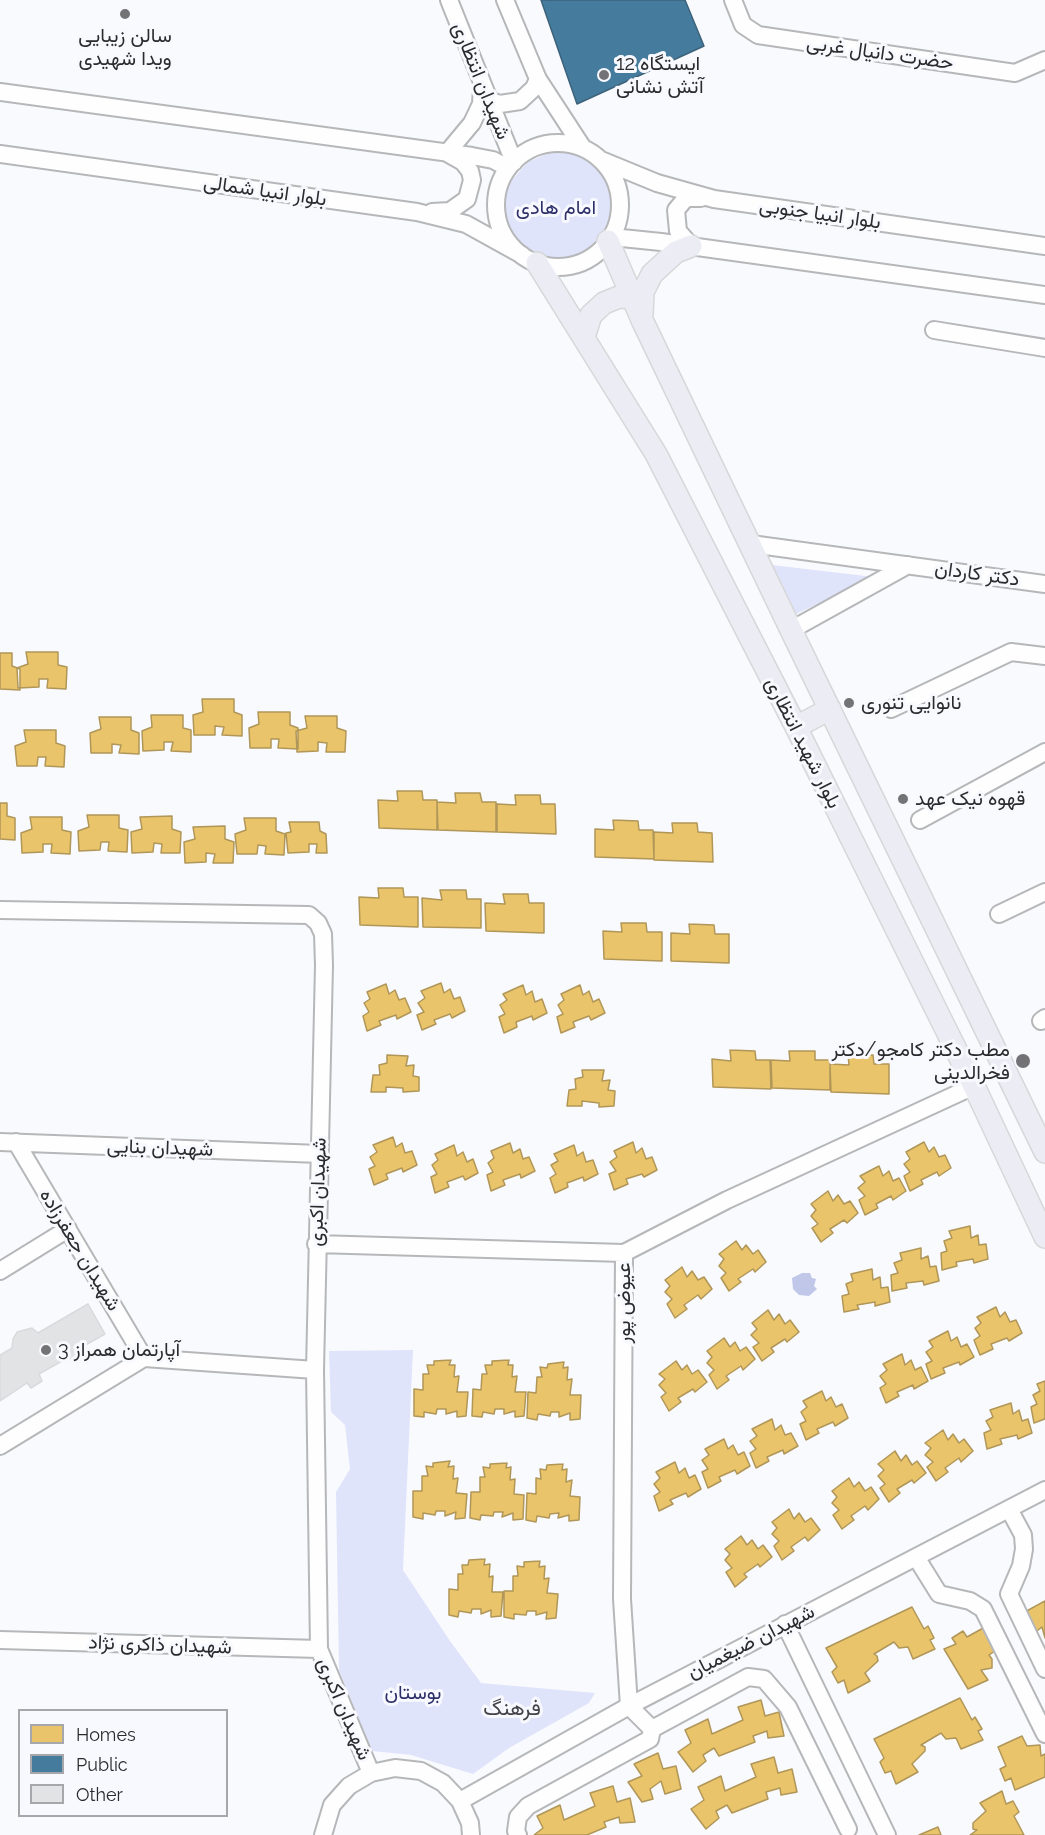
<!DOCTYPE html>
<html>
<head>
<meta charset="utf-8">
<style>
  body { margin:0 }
  #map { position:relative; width:1045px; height:1835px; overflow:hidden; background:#f9fafd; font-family:Raleway,sans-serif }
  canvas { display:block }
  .legend { position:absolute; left:18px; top:1709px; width:210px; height:108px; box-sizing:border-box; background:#f8f9fe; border:2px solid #a6a7aa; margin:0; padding:8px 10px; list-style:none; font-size:18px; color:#2b2b2d }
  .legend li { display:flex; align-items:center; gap:12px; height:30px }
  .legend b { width:30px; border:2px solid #a6a7aa }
</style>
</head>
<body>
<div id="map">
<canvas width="1045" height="1835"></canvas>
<ul class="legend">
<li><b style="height:16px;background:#e9c46a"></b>Homes</li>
<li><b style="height:16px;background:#457b9d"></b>Public</li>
<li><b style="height:16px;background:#e2e3e5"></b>Other</li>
</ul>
</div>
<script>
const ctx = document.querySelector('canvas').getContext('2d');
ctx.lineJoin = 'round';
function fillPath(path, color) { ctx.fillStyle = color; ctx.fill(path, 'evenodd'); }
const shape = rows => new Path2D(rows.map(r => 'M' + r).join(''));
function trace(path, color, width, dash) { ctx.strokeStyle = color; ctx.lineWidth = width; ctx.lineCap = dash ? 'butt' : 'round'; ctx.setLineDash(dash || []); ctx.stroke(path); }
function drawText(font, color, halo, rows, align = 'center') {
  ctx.font = font + ' Raleway,Vazirmatn,sans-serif'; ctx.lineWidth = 6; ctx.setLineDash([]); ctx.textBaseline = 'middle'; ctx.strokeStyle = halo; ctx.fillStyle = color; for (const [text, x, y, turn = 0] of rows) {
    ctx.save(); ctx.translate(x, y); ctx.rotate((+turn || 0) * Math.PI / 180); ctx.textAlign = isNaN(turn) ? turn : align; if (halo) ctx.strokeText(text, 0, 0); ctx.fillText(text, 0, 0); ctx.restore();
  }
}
const green = shape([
  [568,145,601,160,612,174,610,214,604,231,574,265,537,263,522,255,498,223,505,199,511,181,528,162],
  [772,565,874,577,794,615],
  [413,1350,403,1570,450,1641,481,1683,595,1693,589,1703,509,1748,473,1774,411,1755,372,1751,339,1670,336,1492,350,1469,345,1425,331,1412,329,1351]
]);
const water = shape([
  [802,1273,810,1273,812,1278,816,1279,814,1286,817,1289,809,1296,799,1295,793,1289,792,1278]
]);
const homes = shape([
  [26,652,58,652,58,665,67,667,66,689,47,688,48,679,39,679,39,687,18,688,17,668,28,664,26,652],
  [0,653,12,653,12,666,20,669,20,690,0,689,0,653],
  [202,699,234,699,234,712,242,715,242,736,222,735,224,727,215,726,215,735,194,735,193,715,203,712,202,699],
  [258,712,290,712,290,725,298,728,298,749,278,748,279,739,271,739,271,748,250,748,249,728,259,724,258,712],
  [151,715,183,715,183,728,191,730,191,752,171,751,173,742,164,742,164,750,143,751,142,731,152,727,151,715],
  [305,716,337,716,337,728,346,731,345,752,326,752,327,743,318,742,318,751,297,752,296,731,307,728,305,716],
  [99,717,131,717,131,730,139,733,139,754,119,753,121,745,112,744,112,753,91,753,90,733,101,729,99,717],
  [24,730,56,730,56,743,65,746,64,767,45,766,46,757,38,757,37,766,17,766,15,746,26,742,24,730],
  [397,791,422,791,423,800,437,800,437,830,379,828,378,800,398,801,397,791],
  [455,793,480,793,482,802,496,802,496,832,438,830,437,802,456,803,455,793],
  [515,795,540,795,541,804,555,804,556,834,497,832,497,804,516,805,515,795],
  [0,803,7,803,7,816,15,818,15,840,0,839,0,803],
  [87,815,119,815,119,828,128,830,127,852,108,851,109,842,101,842,100,850,79,851,78,831,89,827,87,815],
  [172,816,172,829,181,832,180,853,161,853,162,844,154,843,153,852,132,853,131,832,142,829,140,817,172,816],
  [30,817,62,817,62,830,71,832,70,854,51,853,52,844,43,844,43,852,22,853,21,833,32,829,30,817],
  [244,818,276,818,276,831,285,834,284,855,265,854,266,846,258,845,257,854,237,854,235,834,246,830,244,818],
  [613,820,638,821,639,830,653,830,654,859,595,857,595,829,614,830,613,820],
  [289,822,319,822,320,831,326,834,327,853,316,853,317,844,309,844,309,852,288,853,286,833,291,832,289,822],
  [672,823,697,823,698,832,712,833,713,862,654,860,654,832,673,833,672,823],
  [225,826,225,839,234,842,233,863,213,863,215,854,206,853,206,862,185,863,184,842,195,839,193,827,225,826],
  [378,888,403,888,404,897,418,897,418,927,360,925,359,897,379,898,378,888],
  [440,890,466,890,467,899,481,899,481,928,423,927,422,898,442,900,440,890],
  [503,894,528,894,529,903,544,903,544,933,486,931,485,903,505,904,503,894],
  [621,923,646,923,647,932,662,932,662,961,604,959,603,931,622,932,621,923],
  [689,924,714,925,715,934,729,934,729,963,671,961,671,933,690,934,689,924],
  [441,983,444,993,450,989,454,999,460,997,465,1011,452,1018,450,1014,434,1020,436,1024,422,1030,417,1015,424,1012,418,1003,425,998,421,991,441,983],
  [386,984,389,994,395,990,399,1000,405,998,411,1012,397,1019,396,1015,379,1021,381,1025,367,1031,363,1016,369,1012,364,1003,370,999,367,992,386,984],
  [523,985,526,995,532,991,535,1002,542,999,547,1013,533,1020,532,1016,516,1022,517,1027,504,1033,499,1017,505,1014,500,1005,507,1000,503,994,523,985],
  [580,985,583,995,589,991,593,1002,599,999,605,1013,591,1020,589,1016,573,1022,575,1027,561,1033,557,1017,563,1014,558,1005,564,1000,561,994,580,985],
  [730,1050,755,1051,756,1060,770,1060,771,1089,713,1087,712,1059,731,1061,730,1050],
  [789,1051,815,1051,815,1060,830,1060,830,1090,772,1088,771,1060,790,1061,789,1051],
  [387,1055,408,1056,406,1066,414,1065,413,1076,419,1077,419,1091,403,1092,403,1088,386,1087,386,1092,371,1092,373,1075,380,1075,379,1065,387,1063,387,1055],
  [848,1055,873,1055,874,1064,889,1064,889,1094,831,1092,830,1064,849,1065,848,1055],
  [582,1070,604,1070,602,1081,610,1080,608,1090,615,1091,614,1106,599,1107,599,1103,582,1101,582,1106,567,1106,569,1090,576,1089,575,1079,583,1077,582,1070],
  [393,1137,396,1147,402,1143,405,1153,412,1151,417,1165,403,1172,402,1168,386,1174,388,1179,374,1185,369,1169,375,1166,370,1157,377,1152,373,1145,393,1137],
  [633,1142,636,1153,642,1148,646,1159,652,1157,657,1170,644,1177,642,1174,626,1179,628,1184,614,1190,609,1174,616,1171,610,1162,617,1157,614,1151,633,1142],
  [924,1142,929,1152,934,1147,939,1157,945,1155,951,1168,939,1176,937,1172,921,1180,923,1184,910,1191,904,1176,910,1172,904,1164,910,1159,906,1152,924,1142],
  [510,1143,513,1153,520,1149,523,1159,529,1157,535,1171,521,1178,520,1174,503,1180,505,1185,491,1191,487,1175,493,1172,488,1163,494,1158,491,1151,510,1143],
  [454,1145,457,1156,463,1152,467,1162,473,1159,478,1173,465,1180,463,1176,447,1182,449,1187,435,1193,431,1177,437,1174,432,1165,438,1160,435,1154,454,1145],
  [574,1145,577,1156,583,1152,586,1162,593,1160,598,1174,584,1181,583,1177,567,1183,568,1187,555,1193,550,1178,556,1174,551,1165,558,1161,554,1154,574,1145],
  [879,1166,883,1176,889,1171,893,1181,899,1178,906,1191,893,1200,891,1196,876,1204,878,1208,865,1215,859,1200,865,1196,858,1188,865,1182,860,1176,879,1166],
  [828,1191,833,1201,838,1195,844,1204,850,1201,858,1213,847,1223,844,1220,830,1229,833,1233,821,1242,812,1228,818,1224,811,1216,816,1210,811,1204,828,1191],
  [970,1226,971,1238,978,1235,979,1245,986,1244,988,1259,974,1263,973,1259,956,1262,957,1266,942,1270,941,1253,947,1251,944,1241,952,1238,949,1231,970,1226],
  [736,1241,742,1250,746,1245,753,1254,758,1250,766,1262,755,1272,753,1269,738,1279,741,1282,729,1291,721,1278,726,1273,719,1266,724,1259,719,1254,736,1241],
  [921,1248,921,1259,928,1256,930,1267,936,1266,939,1281,924,1285,923,1281,906,1283,907,1288,892,1291,891,1275,898,1273,894,1263,902,1260,900,1253,921,1248],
  [682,1267,687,1277,692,1271,698,1280,704,1277,712,1289,701,1299,698,1295,684,1305,687,1309,675,1318,667,1304,672,1299,665,1292,670,1286,665,1280,682,1267],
  [872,1269,873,1280,880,1277,881,1288,888,1287,890,1302,875,1306,875,1302,857,1305,859,1309,844,1312,842,1296,849,1294,846,1284,853,1281,851,1274,872,1269],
  [996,1307,1000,1317,1005,1312,1010,1322,1016,1320,1022,1333,1009,1341,1007,1338,991,1344,993,1349,980,1355,974,1340,980,1336,975,1328,981,1323,977,1317,996,1307],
  [768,1310,774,1320,779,1314,785,1324,790,1320,799,1332,787,1342,785,1339,771,1348,774,1352,762,1361,753,1347,759,1343,751,1335,757,1329,752,1323,768,1310],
  [948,1331,951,1341,957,1337,961,1347,967,1344,974,1357,960,1365,959,1362,943,1368,945,1373,931,1379,926,1364,932,1361,926,1352,933,1347,929,1341,948,1331],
  [724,1338,730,1347,735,1342,740,1351,746,1347,755,1359,743,1370,741,1366,726,1376,729,1380,717,1389,709,1375,714,1370,707,1363,712,1357,707,1351,724,1338],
  [902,1354,905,1365,911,1360,915,1370,921,1367,928,1381,914,1389,913,1385,897,1392,899,1396,886,1403,880,1388,886,1384,880,1376,887,1370,883,1364,902,1354],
  [451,1360,449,1365,455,1365,454,1377,459,1376,457,1392,468,1392,466,1416,457,1417,457,1411,446,1414,446,1409,437,1409,436,1414,424,1412,424,1417,414,1416,414,1389,423,1390,423,1374,429,1374,427,1365,434,1365,434,1361,451,1360],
  [509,1360,508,1365,513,1365,512,1377,517,1376,515,1392,526,1392,524,1416,515,1417,515,1411,504,1414,504,1409,495,1409,494,1414,483,1412,482,1417,472,1416,473,1389,481,1390,482,1374,487,1374,485,1365,492,1365,492,1361,509,1360],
  [676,1361,682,1370,687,1365,692,1374,698,1370,707,1382,695,1392,693,1389,678,1398,681,1402,669,1411,661,1397,666,1393,659,1385,665,1379,659,1374,676,1361],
  [564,1362,563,1368,568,1367,567,1380,572,1379,570,1395,581,1395,580,1419,570,1420,570,1413,559,1417,559,1412,551,1412,550,1416,538,1414,537,1420,527,1418,528,1392,536,1393,537,1377,542,1377,540,1367,547,1368,548,1364,564,1362],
  [1045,1381,1045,1419,1034,1423,1031,1407,1037,1404,1033,1395,1040,1391,1037,1384,1045,1381],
  [822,1391,826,1401,831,1397,836,1407,842,1404,848,1418,835,1426,833,1422,817,1429,819,1433,806,1440,800,1424,806,1421,801,1412,807,1407,803,1401,822,1391],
  [1011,1403,1013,1414,1019,1410,1022,1421,1028,1419,1032,1433,1018,1439,1017,1435,1000,1439,1002,1444,987,1449,984,1433,991,1430,986,1421,993,1417,990,1410,1011,1403],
  [772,1419,775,1430,781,1425,785,1435,791,1433,798,1446,784,1454,783,1450,767,1457,769,1461,756,1468,750,1453,756,1449,750,1441,757,1436,752,1429,772,1419],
  [943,1430,948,1440,953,1434,959,1443,964,1439,973,1451,961,1462,959,1458,945,1468,948,1472,936,1481,927,1467,933,1462,925,1455,931,1448,925,1443,943,1430],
  [724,1439,728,1449,733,1445,738,1455,744,1452,750,1466,737,1474,735,1470,719,1477,721,1481,708,1488,702,1472,708,1469,702,1460,709,1455,705,1449,724,1439],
  [895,1451,901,1461,906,1455,912,1465,917,1461,926,1473,914,1483,912,1480,897,1489,900,1493,889,1502,880,1488,885,1484,878,1476,884,1470,878,1464,895,1451],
  [450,1461,448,1467,454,1466,453,1479,458,1478,456,1493,467,1494,465,1518,455,1519,456,1512,445,1516,445,1511,436,1511,435,1515,423,1513,423,1519,413,1517,413,1491,422,1491,422,1476,428,1476,426,1466,433,1467,433,1463,450,1461],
  [675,1462,679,1473,685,1468,689,1478,695,1475,701,1489,688,1497,686,1493,670,1500,673,1504,659,1511,654,1496,660,1492,654,1484,660,1478,656,1472,675,1462],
  [507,1463,506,1468,511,1467,510,1480,515,1479,514,1494,524,1495,523,1519,513,1520,513,1513,502,1517,503,1512,494,1512,493,1516,481,1515,480,1520,470,1518,471,1492,480,1492,480,1477,485,1477,483,1467,490,1468,490,1464,507,1463],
  [563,1464,562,1470,567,1469,566,1482,572,1480,570,1496,580,1497,579,1520,569,1521,569,1515,558,1518,559,1513,550,1514,549,1518,537,1516,536,1522,526,1520,527,1493,536,1494,536,1478,541,1479,540,1469,546,1470,547,1465,563,1464],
  [849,1478,854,1487,859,1482,865,1491,871,1487,879,1499,868,1510,865,1506,851,1516,854,1520,842,1529,833,1515,839,1510,832,1503,837,1497,832,1491,849,1478],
  [789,1509,794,1519,799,1513,805,1522,811,1518,820,1530,808,1541,805,1537,791,1547,794,1551,782,1560,774,1546,779,1541,772,1534,777,1528,772,1522,789,1509],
  [741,1536,747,1545,752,1540,758,1549,763,1545,772,1557,760,1567,758,1564,744,1574,747,1577,735,1587,726,1572,732,1568,725,1560,730,1554,725,1549,741,1536],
  [485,1559,484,1565,490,1564,489,1577,493,1576,492,1592,503,1592,501,1616,491,1617,491,1610,481,1614,481,1609,472,1609,471,1613,459,1611,458,1617,449,1615,449,1589,458,1590,458,1574,463,1574,462,1565,468,1565,469,1560,485,1559],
  [540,1561,539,1567,545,1566,544,1579,549,1578,547,1593,558,1594,556,1618,546,1619,547,1612,536,1615,536,1611,527,1611,526,1615,514,1614,514,1619,504,1617,504,1591,513,1591,513,1576,518,1576,517,1566,524,1567,524,1562,540,1561],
  [1045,1601,1045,1638,1042,1627,1033,1634,1023,1613,1045,1601],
  [912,1607,924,1629,928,1626,934,1638,930,1640,935,1649,913,1659,908,1647,899,1648,894,1642,874,1654,877,1656,878,1661,865,1673,870,1681,848,1693,844,1680,838,1683,832,1672,837,1667,826,1648,912,1607],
  [985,1627,998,1649,989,1655,992,1659,992,1668,981,1670,988,1680,968,1689,944,1649,956,1644,952,1638,963,1631,967,1637,985,1627],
  [960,1698,972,1720,975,1717,982,1729,978,1731,983,1740,961,1749,956,1738,946,1739,941,1733,921,1745,925,1747,925,1751,912,1764,918,1772,896,1784,891,1771,885,1773,880,1762,884,1758,874,1739,960,1698],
  [761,1700,765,1716,779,1712,784,1736,768,1738,767,1731,753,1736,755,1742,719,1756,714,1748,703,1755,706,1761,693,1772,678,1752,691,1743,685,1730,708,1719,712,1734,743,1720,738,1707,761,1700],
  [1022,1736,1027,1746,1040,1745,1041,1756,1045,1754,1045,1777,1015,1790,1011,1778,1005,1781,1000,1769,1006,1766,998,1747,1022,1736],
  [658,1753,663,1769,676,1766,681,1789,665,1794,661,1781,650,1789,653,1799,642,1802,628,1782,642,1776,634,1764,658,1753],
  [774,1757,778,1773,792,1769,797,1792,781,1795,780,1788,766,1792,768,1799,732,1813,727,1805,716,1811,719,1818,706,1829,691,1809,704,1800,698,1787,721,1776,725,1791,756,1777,751,1764,774,1757],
  [613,1786,617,1802,630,1798,635,1822,620,1823,619,1817,604,1822,606,1827,587,1835,534,1835,543,1828,537,1816,560,1805,564,1820,595,1806,590,1793,613,1786],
  [1002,1791,1006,1804,1013,1801,1019,1812,1014,1816,1024,1835,970,1835,977,1830,973,1829,973,1823,986,1811,980,1803,1002,1791],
  [938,1827,941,1835,919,1835,938,1827]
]);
const public = shape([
  [541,0,685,0,704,46,577,104,541,0]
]);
const building = shape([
  [88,1304,105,1334,82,1347,86,1352,73,1361,69,1357,39,1374,42,1381,31,1388,27,1383,0,1401,0,1355,12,1348,13,1339,17,1332,32,1328,38,1333,88,1304]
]);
const minor = shape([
  [449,0,514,162],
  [505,0,538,79,583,148],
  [733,0,743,25,758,35,1015,73,1045,60],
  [0,92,472,156,493,160,508,168],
  [491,101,500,104,520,101,534,88,538,79],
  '496 205a62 62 0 1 1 124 0a62 62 0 1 1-124 0Z',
  [0,154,417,212,466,224,522,255],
  [601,160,657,183,714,199,1045,246],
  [432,212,450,211,467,199,472,180,470,171,463,162,447,153,472,123,481,104,482,86],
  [612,237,661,242,1045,295],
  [691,246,678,231,676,210,686,198,701,198],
  [934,330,1045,348],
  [751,544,1045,584],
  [791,630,908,565],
  [891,709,1011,652,1045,656],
  [920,820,1045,752],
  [0,910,309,915,318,923,323,934,324,965,315,1370,319,1649,371,1773],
  [999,914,1045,892],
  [1041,1021,1045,1018],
  [0,1142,320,1154],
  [16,1142,144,1358,315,1370],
  [316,1244,624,1253,727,1200,974,1086],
  [0,1271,68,1229],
  [0,1446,144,1358],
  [1009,1509,1023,1535,1024,1549,1021,1566,1009,1594,1045,1669],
  [916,1557,939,1594,970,1601,983,1609,1045,1734],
  [785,1624,887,1835],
  [0,1640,319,1649],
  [652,1729,748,1677,764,1679,788,1707,848,1829],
  [460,1801,629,1706,1045,1490],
  [323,1835,332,1805,349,1786,371,1773,395,1768,421,1771,443,1783,460,1801,470,1823,471,1835],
  [518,1835,516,1831,518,1817,528,1806,650,1739,652,1729,629,1706,622,1599,624,1253]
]);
const major = shape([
  [608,241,643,322,791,630,1045,1152],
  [537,263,656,454,796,727,974,1086,1045,1237],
  [642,315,643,292,652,274,676,252,691,246],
  [584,337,591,315,604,303,619,297,634,298],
  [796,727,830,709]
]);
const markers = [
  [125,14,6,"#737376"],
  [604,75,6,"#737376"],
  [849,703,6,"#737376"],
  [903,799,6,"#737376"],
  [1023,1061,8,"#737376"],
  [46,1350,6,"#737376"]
];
const poiNames = [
  ["سالن زیبایی",125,36,"center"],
  ["ویدا شهیدی",125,59,"center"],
  ["ایستگاه 12",616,64],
  ["آتش نشانی",616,87],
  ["نانوایی تنوری",861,703],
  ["قهوه نیک عهد",915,799],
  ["مطب دکتر کامجو/دکتر",1010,1050,"right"],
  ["فخرالدینی",1010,1073,"right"],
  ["آپارتمان همراز 3",58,1350]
];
const streetNames = [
  ["حضرت دانیال غربی",880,53,8],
  ["شهیدان انتظاری",481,81,68],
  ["بلوار انبیا شمالی",265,191,8],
  ["بلوار انبیا جنوبی",820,214,8],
  ["دکتر کاردان",977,574,8],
  ["بلوار شهید انتظاری",803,743,63],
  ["شهیدان بنایی",160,1148,2],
  ["شهیدان اکبری",318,1192,-88],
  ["شهیدان جعفرزاده",80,1250,59],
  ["عیوض پور",624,1303,-90],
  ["شهیدان ضیغمیان",751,1642,-27],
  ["شهیدان ذاکری نژاد",160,1645,2],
  ["شهیدان اکبری",344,1709,67]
];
const parkNames = [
  ["امام هادی",556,208],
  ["بوستان",413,1693]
];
const neighbourhoodNames = [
  ["فرهنگ",512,1709]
];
fillPath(green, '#e0e4fb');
fillPath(water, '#c1c7e9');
fillPath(homes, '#e9c46a');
trace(homes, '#b09658', 1.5);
fillPath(public, '#457b9d');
trace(public, '#3d637b', 1.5);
fillPath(building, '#e2e3e5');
trace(building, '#dadadd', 1.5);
trace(minor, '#b6b7b9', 20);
trace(major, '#d6d7d8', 24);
trace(minor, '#fefeff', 16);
trace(major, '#ecedf4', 21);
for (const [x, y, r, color] of markers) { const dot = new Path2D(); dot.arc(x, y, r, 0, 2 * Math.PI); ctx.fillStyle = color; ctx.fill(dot); trace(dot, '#f8f9fe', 2); }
drawText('20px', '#2b2b2d', '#f8f9fe', poiNames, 'left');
drawText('20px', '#2b2b2d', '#f8f9fe', streetNames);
drawText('20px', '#2d2f69', '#f8f9fe', parkNames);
drawText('21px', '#424247', '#f8f9fe', neighbourhoodNames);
</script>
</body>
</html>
